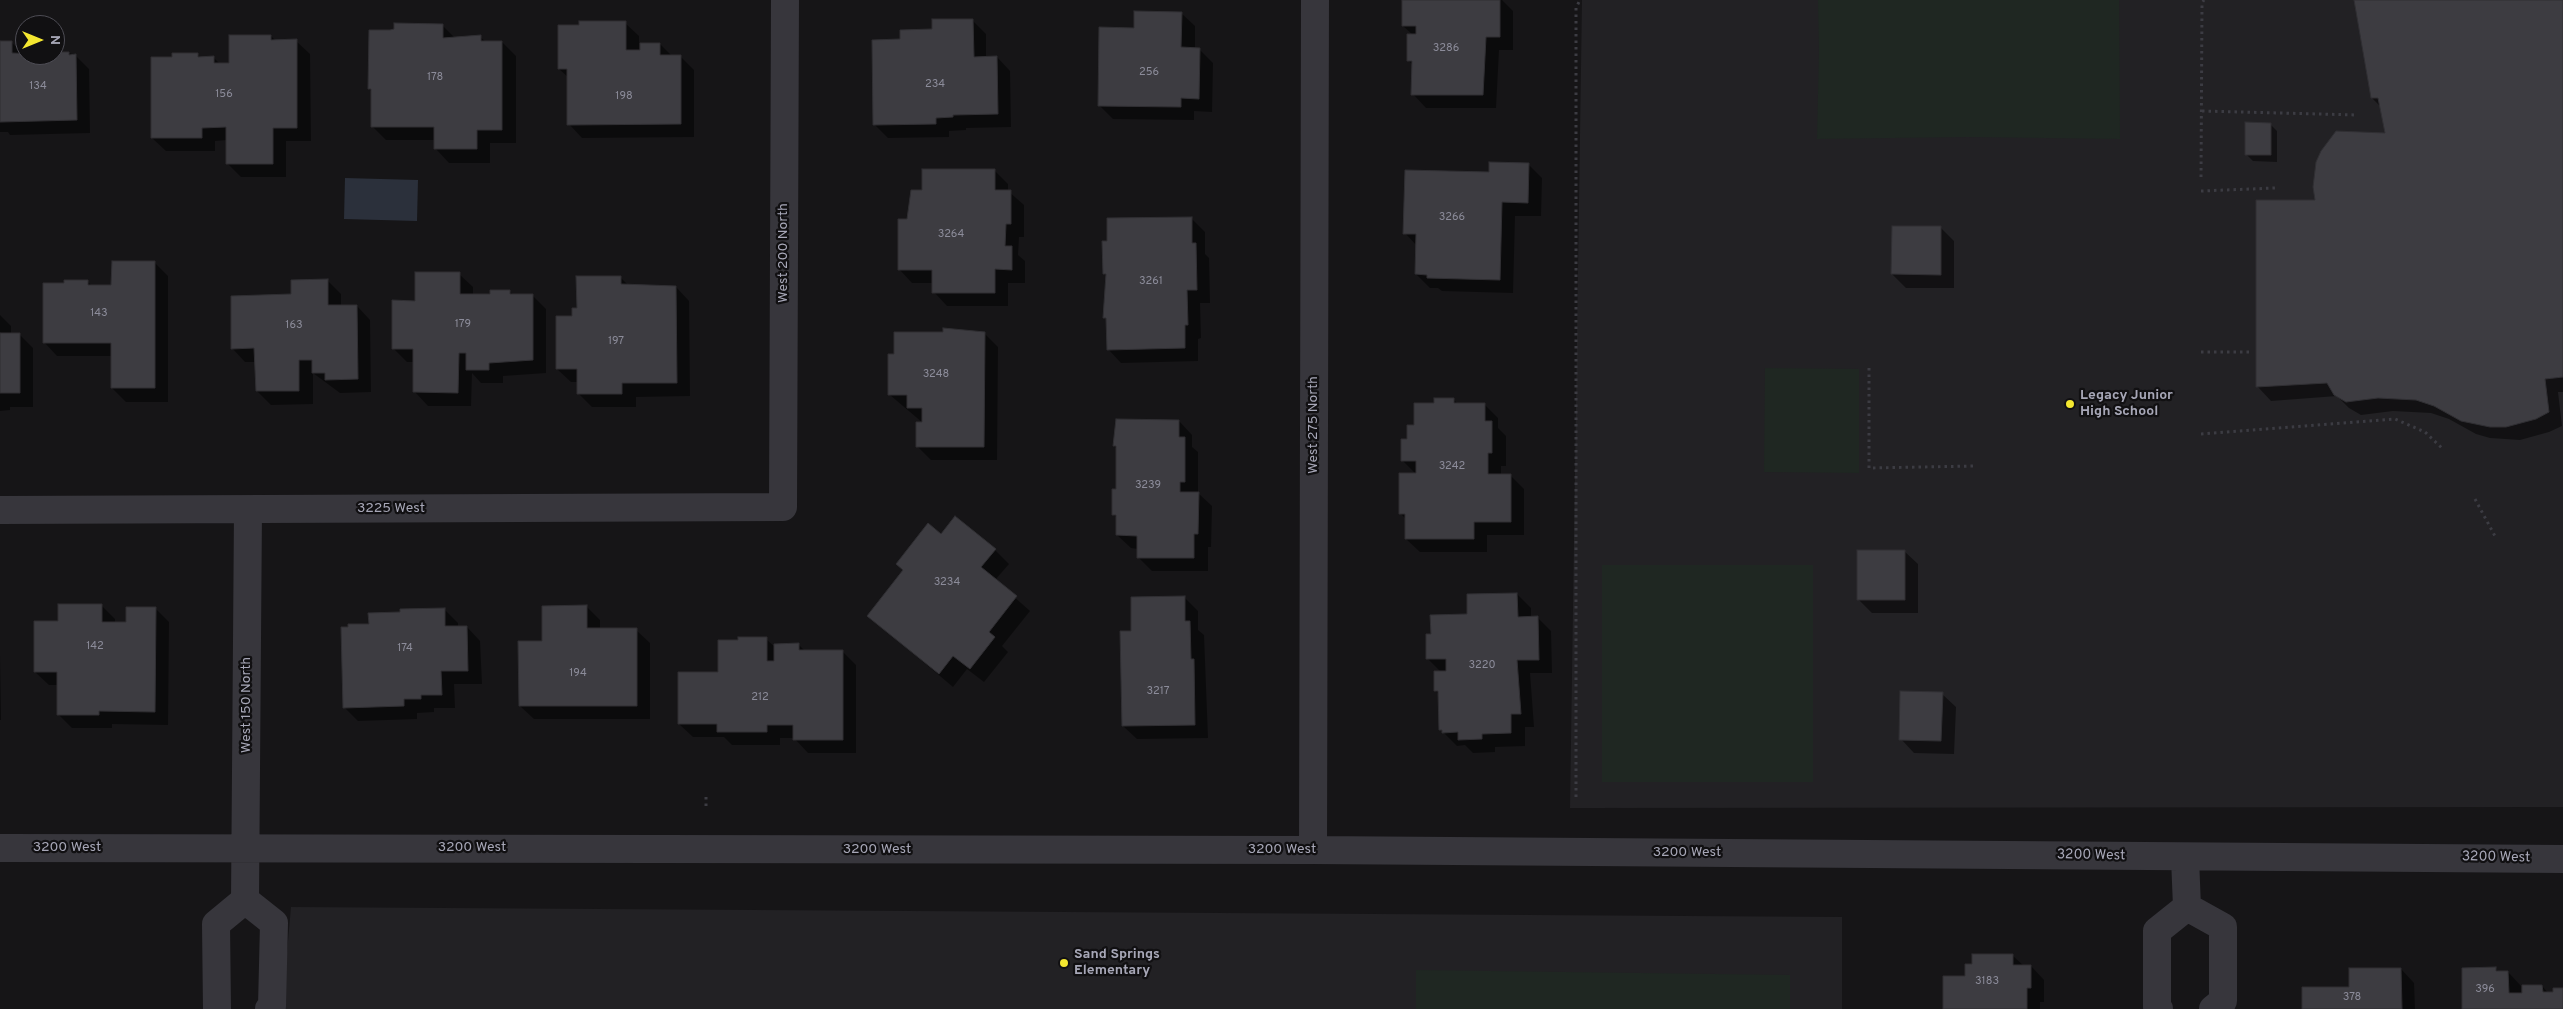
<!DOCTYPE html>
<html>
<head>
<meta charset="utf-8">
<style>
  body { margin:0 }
  #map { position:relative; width:2563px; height:1009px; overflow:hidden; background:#161517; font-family:Overpass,sans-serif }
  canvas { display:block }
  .north { position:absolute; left:15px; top:15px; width:50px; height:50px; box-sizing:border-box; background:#111012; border:1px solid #4d4c54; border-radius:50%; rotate:90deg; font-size:14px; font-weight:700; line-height:20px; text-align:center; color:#a7a7b7 }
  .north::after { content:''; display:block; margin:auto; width:18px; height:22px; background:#f4e730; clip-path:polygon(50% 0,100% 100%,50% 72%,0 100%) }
</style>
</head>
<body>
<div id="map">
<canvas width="2563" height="1009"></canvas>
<div class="north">N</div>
</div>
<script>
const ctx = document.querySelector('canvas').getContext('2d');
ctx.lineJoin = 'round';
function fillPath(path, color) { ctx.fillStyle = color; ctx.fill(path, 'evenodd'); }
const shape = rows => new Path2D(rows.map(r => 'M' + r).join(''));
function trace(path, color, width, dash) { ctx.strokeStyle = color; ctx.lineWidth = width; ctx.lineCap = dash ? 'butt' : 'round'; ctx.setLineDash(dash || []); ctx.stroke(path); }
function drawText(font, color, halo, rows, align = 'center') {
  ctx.font = font + ' Overpass,sans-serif'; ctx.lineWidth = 4.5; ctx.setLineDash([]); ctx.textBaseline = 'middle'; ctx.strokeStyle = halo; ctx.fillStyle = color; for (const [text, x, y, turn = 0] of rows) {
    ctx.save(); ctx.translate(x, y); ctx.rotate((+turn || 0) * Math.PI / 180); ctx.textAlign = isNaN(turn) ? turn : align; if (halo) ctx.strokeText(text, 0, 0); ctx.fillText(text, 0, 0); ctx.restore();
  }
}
const built = shape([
  [1582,0,2563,0,2563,807,1570,808],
  [291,907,1842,917,1842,1009,282,1009]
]);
const green = shape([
  [1818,0,2119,0,2120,139,1968,137,1817,139,1819,50],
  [1765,368,1859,369,1859,473,1764,472],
  [1602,565,1813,565,1813,782,1602,782],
  [1416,970,1790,975,1790,1009,1416,1009]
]);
const water = shape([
  [345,178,418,180,417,221,344,219]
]);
const shadow = shape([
  [1403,0,1502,0,1513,11,1513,50,1499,50,1496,108,1426,108,1413,94,1413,65,1408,60,1413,35,1403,26],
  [2355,0,2563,0,2563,392,2558,392,2562,426,2549,432,2520,440,2490,438,2476,434,2449,419,2431,413,2393,411,2361,415,2349,408,2337,396,2271,401,2258,387,2257,201,2316,201,2386,134,2381,107,2372,98],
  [1181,13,1195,26,1195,49,1199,49,1213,63,1212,112,1194,111,1194,120,1113,119,1099,105,1135,29],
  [972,20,986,34,986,58,997,57,1010,71,1011,127,966,128,966,130,949,131,949,137,888,138,875,125,901,41],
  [625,23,639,36,639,51,660,44,672,56,680,56,694,70,694,137,582,138,569,124,569,78,559,69,580,26],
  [442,25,455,38,480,37,486,42,502,42,516,56,516,143,490,143,490,163,449,163,436,149,436,140,386,140,372,126,372,92,369,89,391,32],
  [271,36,276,41,296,41,310,54,311,141,286,141,286,177,241,177,227,163,227,140,215,141,215,151,166,151,152,138,173,58,197,54,201,58,213,57,220,64,230,64],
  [0,43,12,43,24,54,69,53,75,55,89,69,90,133,10,135,8,132,0,132],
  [2270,124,2277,131,2277,162,2253,161,2246,154],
  [1528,164,1542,178,1541,216,1515,216,1513,293,1442,291,1438,288,1430,288,1416,274,1417,246,1405,233],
  [994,170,1008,184,1008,191,1024,205,1024,237,1019,237,1018,255,1025,261,1025,283,1008,283,1008,306,947,306,934,292,934,283,912,283,899,269,909,221,924,191],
  [1191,218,1205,232,1205,254,1209,258,1210,303,1200,303,1201,338,1198,339,1198,361,1121,363,1108,349,1107,320,1104,317,1107,277,1104,274,1109,242],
  [1941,228,1954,241,1954,288,1906,288,1892,274],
  [155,263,168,276,168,402,126,402,112,388,112,356,57,356,44,342,65,285,87,281,92,286,113,286],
  [459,274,473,287,473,295,510,292,514,295,532,295,546,309,546,373,503,376,503,383,481,383,472,373,471,406,428,406,415,392,415,362,407,362,394,349,417,302],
  [621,278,629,286,676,287,689,301,690,396,636,397,636,407,592,407,578,393,578,382,571,382,557,369,573,317,578,309],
  [328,281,341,294,341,306,357,306,370,320,371,392,340,393,313,373,313,404,271,405,257,391,256,362,245,362,232,348,292,295],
  [0,315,11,326,11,334,19,334,33,348,33,407,10,407,10,410,0,411],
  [944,330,984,333,998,347,997,460,931,460,917,446,923,423,890,395,896,355,944,334],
  [1453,399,1458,404,1484,404,1498,418,1498,428,1506,436,1506,466,1501,466,1501,475,1510,475,1524,489,1524,535,1487,535,1487,552,1420,552,1406,539,1406,519,1401,514,1416,474,1403,461,1408,440,1415,426,1435,405],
  [1179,421,1192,435,1192,447,1198,452,1198,493,1212,506,1211,547,1208,547,1208,571,1152,571,1138,557,1138,549,1131,548,1117,535,1117,518,1114,515,1117,490,1117,449,1114,446],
  [942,536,995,550,1009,564,995,580,1030,611,1002,646,1008,652,984,682,967,669,953,687,869,616],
  [1904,551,1918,564,1918,613,1872,613,1858,599],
  [1517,594,1531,608,1531,617,1537,617,1551,631,1552,673,1530,673,1534,727,1525,727,1525,746,1495,747,1495,752,1473,753,1465,745,1457,746,1440,729,1439,695,1435,690,1441,672,1428,659,1432,636,1468,615],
  [1184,597,1198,611,1198,630,1204,635,1208,738,1137,739,1123,726],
  [101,605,115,619,115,623,127,623,155,608,169,622,168,725,112,724,112,728,72,728,58,714,58,685,49,685,35,672,59,622],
  [586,606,600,620,600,630,636,630,650,643,650,719,534,719,520,706],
  [444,609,458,623,458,627,467,627,480,641,482,684,454,684,455,708,434,708,434,712,417,713,417,719,358,721,344,707,370,625,401,613],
  [766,639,776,648,799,645,805,651,842,651,856,665,856,753,808,753,794,738,780,738,780,745,732,745,724,737,693,737,679,724,719,673],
  [0,656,1,720,0,720],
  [1942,694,1956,707,1954,754,1914,753,1901,739],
  [2013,956,2024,966,2031,966,2044,980,2044,1002,2040,1002,2040,1009,1945,1009,1966,977],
  [2495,968,2499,972,2508,972,2521,986,2521,993,2542,986,2549,994,2563,989,2563,1009,2463,1009],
  [2401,969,2414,983,2415,1009,2303,1009]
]);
const building = shape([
  [1402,0,1500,0,1500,37,1486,37,1483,95,1411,95,1412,61,1407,61,1407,34,1416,34,1416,26,1402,26,1402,0],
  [2354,0,2563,0,2563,377,2545,379,2549,412,2536,419,2506,427,2490,427,2461,421,2434,406,2416,400,2378,398,2346,402,2334,395,2327,383,2256,387,2256,200,2315,200,2313,187,2316,162,2321,151,2336,131,2385,133,2378,98,2371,98,2354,0],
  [1134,11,1182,12,1181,47,1200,48,1199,99,1181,98,1181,107,1098,106,1099,27,1134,28,1134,11],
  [932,19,973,19,974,57,997,56,998,114,953,115,953,117,936,118,936,124,873,125,872,40,900,39,900,30,932,29,932,19],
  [579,21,626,21,626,50,640,50,640,43,660,43,660,55,681,55,681,124,567,125,567,69,558,69,558,25,579,25,579,21],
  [394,23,443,24,443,38,481,35,481,41,502,41,502,130,477,130,477,149,434,149,434,127,371,127,371,89,368,89,369,30,390,30,394,29,394,23],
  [229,35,271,35,271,40,297,39,297,128,273,128,273,164,226,164,226,127,202,128,202,138,151,138,151,57,172,57,172,53,198,53,198,57,214,56,214,63,229,63,229,35],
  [0,41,12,41,12,53,55,55,55,52,69,52,69,55,76,54,77,120,0,122,0,41],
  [2245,122,2271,123,2271,155,2245,155,2245,122],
  [1489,162,1529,163,1528,203,1502,202,1500,280,1427,278,1427,275,1415,274,1416,234,1403,234,1405,170,1489,172,1489,162],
  [922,169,995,169,995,190,1011,190,1011,224,1006,224,1005,246,1012,246,1012,270,995,269,995,293,932,293,932,270,898,270,898,219,907,219,911,190,922,190,922,169],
  [1192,217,1192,243,1196,243,1197,290,1187,290,1188,325,1185,325,1185,348,1107,350,1106,318,1103,318,1106,274,1103,274,1102,241,1107,241,1107,218,1192,217],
  [1892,226,1941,226,1941,275,1891,274,1892,226],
  [112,261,155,261,155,388,111,388,111,343,43,343,43,283,64,283,64,280,88,280,88,285,111,285,112,261],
  [415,272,460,272,460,294,490,294,490,290,510,290,510,294,533,294,533,360,489,363,489,370,466,370,466,353,459,353,458,393,413,392,413,349,392,349,392,300,415,301,415,272],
  [576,276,621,276,621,284,676,286,677,383,622,383,622,394,577,394,577,369,556,369,556,316,572,316,572,308,577,308,576,276],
  [328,279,328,305,357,305,358,379,325,380,325,373,312,373,312,360,299,360,299,391,256,391,254,348,231,349,231,296,291,294,291,280,328,279],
  [943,328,985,332,984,447,916,447,916,422,922,422,922,408,907,408,907,395,888,395,888,354,894,354,894,332,943,332,943,328],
  [0,333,20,333,20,393,0,393,0,333],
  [1434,398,1454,398,1454,403,1485,403,1485,421,1492,421,1492,453,1488,453,1488,474,1511,474,1511,522,1474,522,1474,539,1405,539,1405,514,1399,514,1399,473,1416,473,1416,461,1401,461,1401,439,1407,439,1407,425,1414,425,1414,403,1434,403,1434,398],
  [1116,419,1179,420,1179,437,1185,437,1185,482,1180,482,1180,492,1199,492,1198,534,1194,534,1194,558,1137,558,1137,536,1116,535,1116,515,1112,515,1112,489,1116,489,1116,446,1113,446,1116,419],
  [955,516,996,549,981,567,1017,596,989,632,995,637,970,669,953,656,939,674,867,616,903,570,896,564,928,523,941,534,955,516],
  [1857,550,1905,550,1905,600,1857,600,1857,550],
  [1517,593,1518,617,1538,616,1539,660,1517,660,1521,714,1511,714,1511,733,1482,734,1482,739,1458,740,1458,732,1442,733,1442,730,1439,730,1438,691,1434,691,1434,671,1446,671,1446,659,1426,659,1426,634,1431,634,1430,615,1467,614,1467,594,1517,593],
  [1185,596,1185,621,1190,621,1191,659,1194,659,1195,725,1122,726,1120,631,1131,631,1131,597,1185,596],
  [58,604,102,604,102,622,126,622,126,607,156,607,155,712,99,711,99,715,57,715,57,672,34,672,34,621,58,621,58,604],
  [587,605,587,628,637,628,637,706,519,706,518,641,542,641,542,606,587,605],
  [445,608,445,626,467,626,468,671,441,671,442,695,421,695,421,699,404,699,404,706,343,708,341,627,348,627,348,624,369,624,368,613,400,612,400,609,445,608],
  [738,637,767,637,767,661,774,661,774,644,799,643,799,650,843,650,843,740,793,740,793,725,767,725,767,732,717,732,717,724,678,724,678,672,718,672,718,640,738,640,738,637],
  [1900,691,1943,692,1941,741,1899,740,1900,691],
  [1972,954,2013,954,2013,965,2031,965,2031,988,2027,988,2027,1009,1943,1009,1943,976,1965,976,1965,964,1972,964,1972,954],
  [2496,967,2496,971,2508,971,2509,993,2522,993,2522,985,2542,985,2543,992,2553,992,2553,988,2563,988,2563,1009,2462,1009,2462,968,2496,967],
  [2349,968,2401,968,2402,1009,2302,1009,2302,987,2349,987,2349,968]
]);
const path = shape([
  [2202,111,2357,115],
  [2201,177,2202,3,2204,0],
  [2201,191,2275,188],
  [2201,352,2251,352],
  [1869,368,1869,468,1973,466],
  [2201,434,2395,419,2425,432,2444,450],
  [2475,499,2496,538],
  [706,797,706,807],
  [1576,797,1576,8,1580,0]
]);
const minor = shape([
  [0,510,783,507,785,0],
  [0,848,1313,850,2563,859],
  [1313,850,1315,0],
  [2185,858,2187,907],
  [245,900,274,923,272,1006,269,1009],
  [2187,907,2223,927,2223,1001,2213,1009],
  [217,1009,216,924,245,900,248,510],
  [2159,1009,2157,1007,2157,931,2187,907]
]);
const markers = [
  [2070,404,5,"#f4e730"],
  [1064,963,5,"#f4e730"]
];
const numberNames = [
  ["3286",1446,49],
  ["256",1149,73],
  ["178",435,78],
  ["234",935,85],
  ["134",38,87],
  ["156",224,95],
  ["198",624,97],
  ["3266",1452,218],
  ["3264",951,235],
  ["3261",1151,282],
  ["143",99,314],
  ["179",463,325],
  ["163",294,326],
  ["197",616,342],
  ["3248",936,375],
  ["3242",1452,467],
  ["3239",1148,486],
  ["3234",947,583],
  ["142",95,647],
  ["174",405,649],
  ["3220",1482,666],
  ["194",578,674],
  ["3217",1158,692],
  ["212",760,698],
  ["3183",1987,982],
  ["396",2485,990],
  ["378",2352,998]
];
const streetNames = [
  ["West 200 North",784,253,-90],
  ["West 275 North",1314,425,-90],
  ["3225 West",391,509],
  ["West 150 North",247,705,-90],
  ["3200 West",67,848],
  ["3200 West",472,848],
  ["3200 West",877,850],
  ["3200 West",1282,850],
  ["3200 West",1687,853],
  ["3200 West",2091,856,1],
  ["3200 West",2496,858,1]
];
const poiNames = [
  ["Legacy Junior",2080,396],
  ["High School",2080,412],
  ["Sand Springs",1074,955],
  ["Elementary",1074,971]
];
fillPath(built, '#222124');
fillPath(green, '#1f2722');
fillPath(water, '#2b303b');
fillPath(shadow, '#0007');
fillPath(building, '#3d3c41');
trace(building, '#302f33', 1);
trace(path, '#3c3c43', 3, [2.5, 4]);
trace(minor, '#37363c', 28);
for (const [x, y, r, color] of markers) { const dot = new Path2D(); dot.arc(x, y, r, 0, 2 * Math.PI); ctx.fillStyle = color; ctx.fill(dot); trace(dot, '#111012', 2); }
drawText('11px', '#8c8c9a', null, numberNames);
drawText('14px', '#a7a7b7', '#111012', streetNames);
drawText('bold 14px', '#a7a7b7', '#111012', poiNames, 'left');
</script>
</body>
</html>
